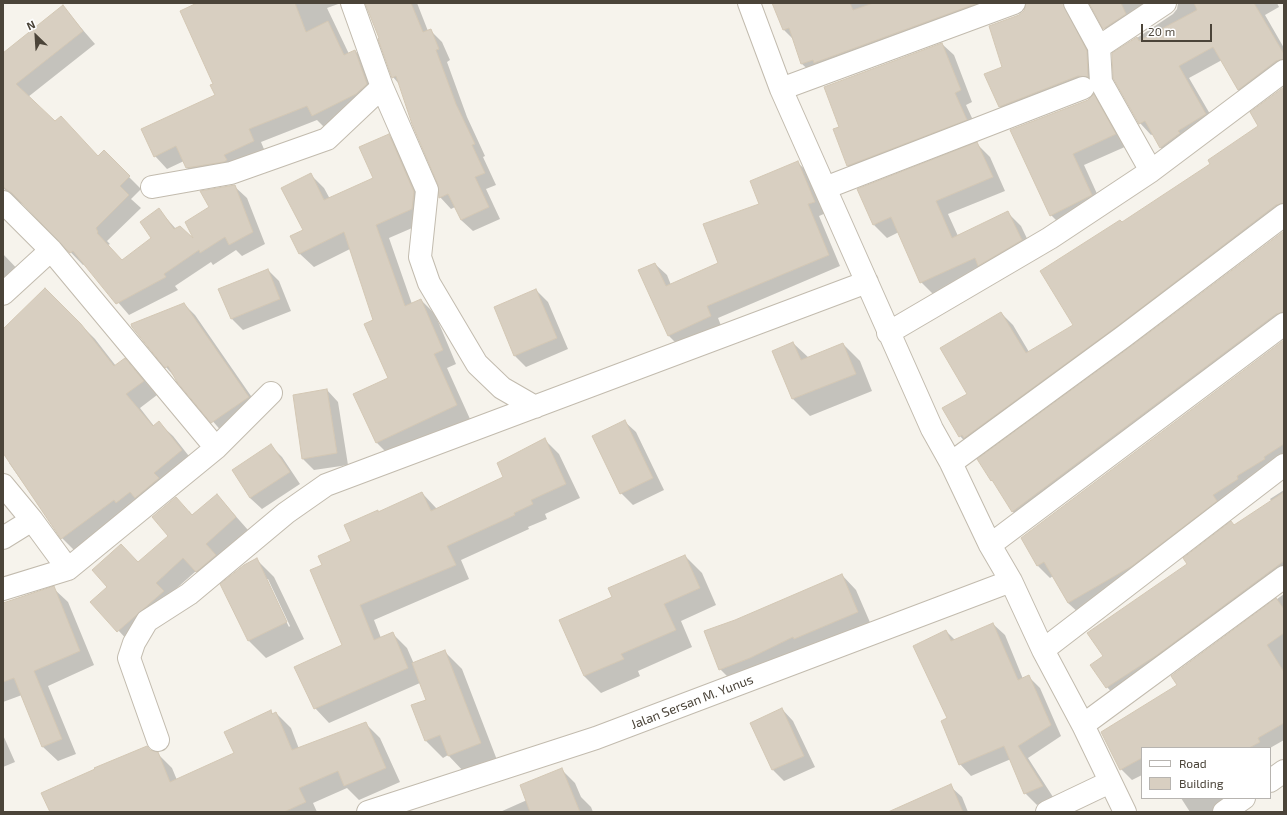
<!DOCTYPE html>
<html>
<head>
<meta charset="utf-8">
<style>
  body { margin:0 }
  #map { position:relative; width:1287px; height:815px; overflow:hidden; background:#f6f3ec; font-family:"Exo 2",sans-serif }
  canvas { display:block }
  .frame { position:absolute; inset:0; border:4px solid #4b4439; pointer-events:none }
  .legend { position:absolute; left:1141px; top:747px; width:130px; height:52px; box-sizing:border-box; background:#fff; border:1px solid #b7b4b0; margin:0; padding:5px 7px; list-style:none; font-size:12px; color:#4b4439 }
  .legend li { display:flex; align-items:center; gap:8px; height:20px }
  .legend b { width:20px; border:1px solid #b7b4b0 }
  .north { position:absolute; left:16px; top:16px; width:40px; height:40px; -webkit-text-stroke:3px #fff; paint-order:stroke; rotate:335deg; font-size:11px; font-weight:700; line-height:16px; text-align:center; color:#4b4439 }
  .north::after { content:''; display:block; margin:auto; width:14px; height:18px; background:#4b4439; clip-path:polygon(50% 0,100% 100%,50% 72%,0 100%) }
  .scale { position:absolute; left:1141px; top:24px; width:71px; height:18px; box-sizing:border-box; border:2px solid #4b4439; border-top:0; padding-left:5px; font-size:12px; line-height:14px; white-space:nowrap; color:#4b4439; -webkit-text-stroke:3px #fff; paint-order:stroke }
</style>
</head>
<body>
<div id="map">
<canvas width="1287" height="815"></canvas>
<div class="frame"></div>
<ul class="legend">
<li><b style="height:5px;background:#fff"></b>Road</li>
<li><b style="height:11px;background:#d8cfc1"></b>Building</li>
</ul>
<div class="north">N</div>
<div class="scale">20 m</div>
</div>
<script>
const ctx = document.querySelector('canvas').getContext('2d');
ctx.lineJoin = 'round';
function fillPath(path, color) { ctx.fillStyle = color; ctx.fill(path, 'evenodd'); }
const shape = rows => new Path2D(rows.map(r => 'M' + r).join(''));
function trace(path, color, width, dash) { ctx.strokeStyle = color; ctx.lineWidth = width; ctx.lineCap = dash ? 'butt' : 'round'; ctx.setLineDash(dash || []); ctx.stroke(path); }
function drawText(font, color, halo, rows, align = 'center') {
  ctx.font = font + ' "Exo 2",sans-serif'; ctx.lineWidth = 4; ctx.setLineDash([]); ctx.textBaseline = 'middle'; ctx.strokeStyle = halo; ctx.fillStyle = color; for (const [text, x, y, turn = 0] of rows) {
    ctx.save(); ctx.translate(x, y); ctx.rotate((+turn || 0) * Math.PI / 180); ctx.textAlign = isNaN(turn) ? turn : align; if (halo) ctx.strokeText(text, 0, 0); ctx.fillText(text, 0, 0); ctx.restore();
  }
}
const shadow = shape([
  [200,3,341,3,327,8,349,54,355,51,368,63,380,96,325,128,317,120,261,142,266,154,200,180,187,168,184,161,167,169,155,156,216,95],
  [366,3,417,3,428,31,430,30,442,42,450,60,447,62,467,117,485,156,483,157,496,185,486,189,500,219,473,231,461,220,455,207,451,209,440,197,439,185,399,84,393,77,381,39],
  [773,3,1010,3,814,75,802,64,794,40,783,29],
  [1035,3,1065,3,1098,63,1099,88,1012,118,1000,107,1003,67,1041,16],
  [1090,3,1172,3,1116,40,1104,28],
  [1178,3,1277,3,1279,7,1265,15,1284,48,1284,75,1250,101,1238,90,1222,60,1189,78,1217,126,1173,159,1161,148,1153,134,1151,135,1140,123,1113,54,1173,14,1177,9],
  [63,7,95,44,28,97,55,123,99,157,104,152,141,189,131,199,141,208,107,241,110,244,108,245,122,261,152,238,159,210,176,229,196,243,210,208,234,186,247,198,265,244,242,256,236,250,213,265,211,262,175,286,178,290,129,315,85,264,83,265,25,205,18,202,3,188,3,54],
  [942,44,954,55,972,102,966,105,978,131,859,177,848,166,841,127],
  [1284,88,1284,220,971,448,960,436,968,394,1001,313,1013,325,1029,352,1074,325,1122,223,1212,165,1259,126],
  [1093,96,1105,107,1127,146,1084,165,1103,207,1062,226,1051,215,1088,101],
  [389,135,402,149,426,222,389,238,412,304,421,300,435,314,456,364,447,368,470,419,390,456,376,442,389,379,375,320,350,249,314,267,300,254,292,237,304,231,310,174,324,188,330,199,374,179],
  [977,144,990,157,1005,191,948,214,958,236,1008,213,1021,226,1034,253,934,295,921,282,899,232,887,238,874,225],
  [798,163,810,174,826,213,819,216,840,266,718,318,722,328,680,347,668,335,655,264,667,275,671,285,719,264,761,204],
  [1284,232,1284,329,1025,524,1013,512,997,485,992,480,1131,348],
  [3,254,25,277,3,297],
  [268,270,279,281,291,311,243,330,232,319,220,289],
  [45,289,95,339,116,366,124,359,138,373,157,395,140,408,154,426,159,423,173,436,196,465,76,552,62,538,9,463,11,463,3,449,3,343],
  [536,290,548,302,568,349,526,367,514,355],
  [184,304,195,315,260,409,223,433,166,367],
  [1284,341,1284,467,1080,614,1068,603,1053,576,1050,578,1038,566,1022,538],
  [793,343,809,358,843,344,860,361,872,391,810,416,793,399],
  [327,390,338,402,348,465,314,470,303,459],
  [624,421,636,432,664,490,633,505,621,493],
  [544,439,559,454,580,498,545,514,547,519,528,527,529,529,461,560,469,579,374,620,381,638,393,634,407,648,414,664,445,652,462,669,497,760,465,773,448,755,443,758,426,741,427,700,420,683,329,723,315,708,343,645,323,566,352,542,379,513,422,493,437,509,504,478],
  [271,446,282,457,300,484,262,509,250,498],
  [1284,490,1284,581,1118,699,1107,687,1104,656,1189,564,1234,526,1272,502,1270,499],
  [217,495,248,530,218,558,209,584,196,571,168,596,131,644,92,602,170,536,189,511,192,515],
  [685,556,702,573,716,605,681,621,692,647,638,671,640,676,601,693,584,676,613,597],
  [257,560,274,577,304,639,266,658,249,641,222,584],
  [265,579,268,579,290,626,289,627],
  [842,575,856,590,872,627,735,684,720,669],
  [53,588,68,602,94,665,48,686,76,754,58,761,43,747,22,695,3,702,3,604],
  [1284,594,1284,740,1270,748,1142,748,1142,775,1132,780,1121,769,1178,686,1172,676],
  [993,624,1005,635,1023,679,1029,677,1040,688,1061,736,1028,758,1053,797,1037,805,1025,793,1011,759,971,776,960,764,949,719,946,631,955,640],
  [782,709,793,721,815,767,784,781,773,770,752,723],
  [271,712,273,714,276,713,291,728,299,749,366,724,380,738,400,782,359,800,347,788,313,803,317,812,51,812,151,751,157,753,172,768,177,780,235,754],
  [3,735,15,762,3,767],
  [562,770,575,783,581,797,591,807,593,812,500,812,527,800],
  [950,786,962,797,968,812,920,812],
  [1181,798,1229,798,1214,812,1190,812]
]);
const building = shape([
  [197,3,295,3,306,32,328,21,344,55,355,50,367,84,356,94,312,116,307,106,249,129,254,141,224,155,227,160,224,162,186,168,176,146,154,157,141,129,215,95,210,85,213,84,180,11,197,3],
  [365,3,411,3,423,32,431,29,439,49,436,50,456,104,475,144,472,145,485,173,475,177,489,207,461,220,448,194,439,198,438,185,412,124,396,76,392,78,378,39,379,38,365,3],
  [772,3,850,3,853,10,873,3,978,3,814,63,813,60,801,64,789,28,783,30,772,3],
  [1026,3,1063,3,1087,51,1088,77,1078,76,999,107,984,74,1002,67,989,26,1019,15,1024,11,1026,3],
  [1089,3,1121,3,1126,14,1103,29,1089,3],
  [1194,3,1254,3,1284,54,1284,59,1276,61,1238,90,1213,47,1179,66,1206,114,1178,131,1180,133,1160,148,1145,121,1139,124,1113,78,1112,53,1137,37,1139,41,1197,10,1194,3],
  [63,5,83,31,16,84,55,121,61,116,98,156,104,150,130,176,120,186,129,195,96,228,98,232,97,233,122,260,151,238,140,222,159,208,174,229,180,226,193,238,185,222,209,207,200,191,235,185,253,232,229,245,225,237,200,253,199,250,164,274,166,277,116,304,73,251,70,253,12,193,3,187,3,53,63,5],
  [942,43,961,90,955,93,967,120,847,166,833,129,839,127,824,87,942,43],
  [1284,87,1284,203,1276,205,1116,327,964,438,962,435,959,437,942,408,967,394,940,348,1001,312,1026,353,1073,325,1040,271,1120,220,1122,222,1210,164,1208,160,1258,126,1250,112,1284,87],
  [1094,94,1116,134,1073,154,1092,195,1050,216,1010,130,1088,100,1094,94],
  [389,134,414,192,412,209,376,225,405,306,421,299,443,350,434,354,457,405,376,443,353,394,388,378,364,324,373,320,344,232,299,254,290,236,303,230,281,188,311,173,324,200,373,178,359,147,389,134],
  [977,142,993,177,936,201,952,238,1008,211,1022,240,978,266,975,258,920,283,891,217,873,225,857,189,977,142],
  [798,161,815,202,808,204,829,255,707,306,711,316,668,336,638,270,655,263,666,286,718,263,703,224,759,204,750,181,798,161],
  [1284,231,1284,312,1276,314,1012,512,992,480,991,481,977,459,1130,347,1284,231],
  [268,269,280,299,231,319,218,289,268,269],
  [45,288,81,324,114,366,125,358,144,381,126,394,153,426,159,421,182,450,154,473,159,478,135,498,130,492,116,503,114,500,61,539,3,453,3,329,45,288],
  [536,289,557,338,514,356,494,307,536,289],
  [184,303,249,397,211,423,177,382,168,366,165,368,132,327,131,324,184,303],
  [1284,340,1284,444,1264,457,1265,459,1237,476,1238,479,1213,495,1217,501,1132,566,1068,603,1044,562,1037,566,1021,538,1284,340],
  [793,342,801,360,843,343,856,374,792,399,772,351,793,342],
  [327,389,337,453,302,459,293,395,327,389],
  [625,420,653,478,620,494,592,436,625,420],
  [545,438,566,484,531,500,533,504,514,513,515,515,447,546,456,565,360,605,374,640,393,632,408,668,314,709,294,667,342,645,310,570,322,565,318,556,351,541,344,525,378,510,378,512,422,492,431,511,503,477,497,463,545,438],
  [271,444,290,472,250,498,232,470,271,444],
  [1284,492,1284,561,1157,655,1106,688,1090,665,1103,656,1087,633,1187,564,1183,558,1231,521,1234,525,1284,492],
  [217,494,236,517,206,544,216,555,196,572,183,558,156,583,164,591,117,632,90,602,107,587,92,570,121,544,138,562,168,536,152,517,176,497,192,515,217,494],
  [685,555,700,588,664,604,676,630,621,654,624,659,584,676,559,620,612,597,608,588,685,555],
  [257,558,287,622,248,641,220,584,244,565,257,558],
  [842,574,858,612,794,639,793,637,750,658,719,670,704,631,735,620,842,574],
  [54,586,80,651,34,671,62,739,42,747,14,678,3,682,3,603,54,586],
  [1276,598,1284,609,1284,633,1267,645,1284,672,1284,723,1258,738,1260,742,1249,748,1142,748,1142,758,1120,770,1101,732,1177,685,1171,676,1276,598],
  [993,623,1018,680,1029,675,1051,725,1018,746,1043,786,1024,794,1004,746,959,765,941,721,947,718,913,646,946,630,951,641,993,623],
  [445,650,481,743,448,756,440,735,425,741,411,705,426,700,412,663,445,650],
  [782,708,804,756,772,770,750,723,782,708],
  [271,710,272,714,276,712,292,750,366,722,386,768,344,786,338,771,299,788,306,802,284,812,50,812,41,793,95,769,94,768,147,746,150,750,158,752,170,782,234,753,224,732,271,710],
  [562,768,580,812,530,812,520,785,562,768],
  [951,784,963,812,888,812,951,784]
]);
const minor = shape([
  [352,3,382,87,427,190,420,257,429,283,477,364,502,388,535,407],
  [749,3,781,89,932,429,951,463,990,545,1011,581,1043,650,1083,725,1125,812],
  [1075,3,1099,47,1101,82,1151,171],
  [1099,47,1165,3],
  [781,89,1014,3],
  [152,187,231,173,327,139,382,87],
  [825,188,1083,88],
  [3,202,51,250,216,448],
  [3,294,51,250],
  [888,333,1050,238,1151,171,1284,71],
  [951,463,1123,337,1284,215],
  [3,485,32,520,68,569],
  [3,538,32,520],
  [990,545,1284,324],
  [3,589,68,569,216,448,271,393],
  [1043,650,1284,465],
  [1083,725,1284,577],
  [158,740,129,658,134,643,147,621,189,594,286,513,326,485,867,282],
  [1270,781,1284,771],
  [368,812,596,738,1011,581],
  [1047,812,1110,782],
  [1224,812,1244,798]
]);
const streetNames = [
  ["Jalan Sersan M. Yunus",692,702,-21]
];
fillPath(shadow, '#0003');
fillPath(building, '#d8cfc1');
trace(building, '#d3c7b4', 1);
trace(minor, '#c2bbae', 24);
trace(minor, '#fff', 22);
drawText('13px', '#4b4439', '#fff', streetNames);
</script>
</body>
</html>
